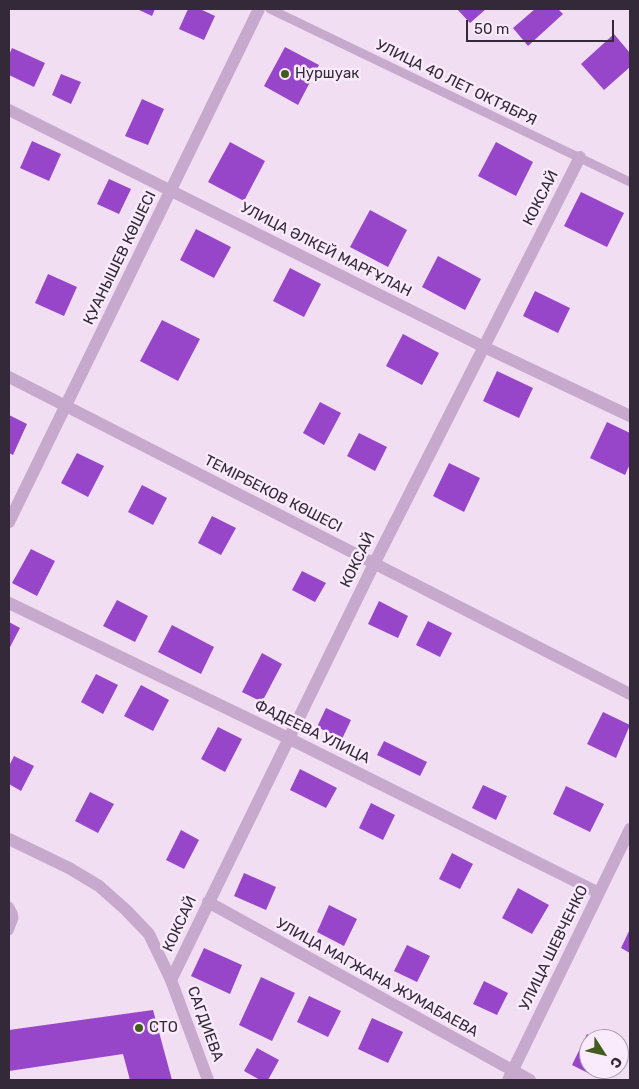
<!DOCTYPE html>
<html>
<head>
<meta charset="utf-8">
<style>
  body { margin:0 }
  #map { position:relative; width:639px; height:1089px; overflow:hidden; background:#f1def3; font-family:Rubik,sans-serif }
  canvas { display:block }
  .frame { position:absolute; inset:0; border:10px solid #342939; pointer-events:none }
  .north { position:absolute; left:579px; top:1029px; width:50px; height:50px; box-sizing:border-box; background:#f9ebfb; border:1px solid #aa9dad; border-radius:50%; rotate:125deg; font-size:14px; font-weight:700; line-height:20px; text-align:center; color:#342939 }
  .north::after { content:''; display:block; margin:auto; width:18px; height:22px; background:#415c1d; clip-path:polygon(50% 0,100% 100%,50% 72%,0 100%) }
  .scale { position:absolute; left:466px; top:20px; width:148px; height:22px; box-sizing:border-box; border:2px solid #342939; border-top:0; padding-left:6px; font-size:15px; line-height:18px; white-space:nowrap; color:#342939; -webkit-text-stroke:4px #f9ebfb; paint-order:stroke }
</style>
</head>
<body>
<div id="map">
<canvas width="639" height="1089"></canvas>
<div class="frame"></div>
<div class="north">С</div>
<div class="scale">50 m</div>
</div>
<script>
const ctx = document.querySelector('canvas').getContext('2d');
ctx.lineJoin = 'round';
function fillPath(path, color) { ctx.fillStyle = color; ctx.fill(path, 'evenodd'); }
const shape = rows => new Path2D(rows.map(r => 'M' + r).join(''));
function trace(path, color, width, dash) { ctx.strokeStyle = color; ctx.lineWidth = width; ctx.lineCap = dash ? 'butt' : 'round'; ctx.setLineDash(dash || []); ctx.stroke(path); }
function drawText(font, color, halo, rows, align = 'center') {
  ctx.font = font + ' Rubik,sans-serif'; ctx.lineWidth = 5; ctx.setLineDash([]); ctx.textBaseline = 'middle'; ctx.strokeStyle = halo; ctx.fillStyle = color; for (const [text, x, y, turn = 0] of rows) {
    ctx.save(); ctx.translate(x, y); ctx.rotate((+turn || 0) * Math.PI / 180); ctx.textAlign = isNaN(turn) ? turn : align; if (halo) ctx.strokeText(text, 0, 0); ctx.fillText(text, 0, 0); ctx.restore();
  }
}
const building = shape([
  [137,9,155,9,152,16],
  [188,9,200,9,215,16,204,40,179,29],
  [457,9,486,9,470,23],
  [535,9,558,9,563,14,528,46,513,28],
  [614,34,630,53,630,67,604,90,581,64],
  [285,47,319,65,298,105,264,86],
  [12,48,45,63,34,87,9,75,9,55],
  [61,74,81,82,71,104,52,95],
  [142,99,164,109,148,145,125,136],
  [32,141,61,154,49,181,20,168],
  [230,142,265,161,244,201,208,182],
  [496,142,533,162,516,196,478,176],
  [109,179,131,189,119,214,97,204],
  [581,192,624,213,607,247,564,226],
  [370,210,407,230,388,267,350,247],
  [196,229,231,247,214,278,180,260],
  [438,256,481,279,465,310,422,287],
  [290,268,321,284,304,317,273,301],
  [48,274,77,287,64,316,35,303],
  [535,291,570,308,558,333,523,316],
  [162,320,200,339,178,381,140,361],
  [403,334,439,353,422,385,386,366],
  [497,371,533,388,519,418,483,401],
  [320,402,341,413,324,445,303,433],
  [9,415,27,424,13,455,9,453],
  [607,422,630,433,630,464,625,475,590,458],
  [359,433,387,447,375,471,347,456],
  [77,453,104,466,88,497,61,483],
  [449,463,480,478,464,512,433,496],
  [142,485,167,498,153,525,128,512],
  [212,516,236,528,221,555,198,543],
  [31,549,55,561,37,596,12,583],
  [302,571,326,583,315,602,292,590],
  [117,600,148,616,135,642,103,626],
  [379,601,408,616,398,638,368,624],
  [428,621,452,633,440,657,416,645],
  [9,622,20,628,9,649],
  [172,625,214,647,201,674,158,652],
  [262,653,282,664,262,702,242,692],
  [96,674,118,685,103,714,81,702],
  [141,685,169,700,153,731,124,716],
  [326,708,351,720,342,739,317,727],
  [603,712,630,725,616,758,587,744],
  [218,727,242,739,225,772,201,759],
  [384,741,427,762,420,776,377,755],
  [14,756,34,766,21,791,9,784,9,766],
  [300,769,337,788,326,808,290,790],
  [483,785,507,796,496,820,472,808],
  [566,786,604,804,590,832,553,814],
  [90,792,114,804,98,833,75,821],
  [371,803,395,815,383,840,359,828],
  [181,830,199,840,184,869,166,860],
  [452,853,473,864,460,889,439,879],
  [244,873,276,887,266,910,234,896],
  [518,888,549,905,532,934,502,918],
  [329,905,357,919,344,946,317,932],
  [630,929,630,953,621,948],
  [407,945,430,956,417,982,394,971],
  [204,948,242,965,230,994,191,976],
  [261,977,295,993,272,1041,239,1025],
  [484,981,508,993,497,1015,473,1004],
  [309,996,341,1011,328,1037,297,1022],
  [153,1010,172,1080,130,1080,123,1054,9,1071,9,1030],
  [372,1018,403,1032,388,1063,358,1049],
  [587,1034,598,1039,589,1039,589,1069,600,1069,596,1077,572,1065],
  [257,1048,279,1060,268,1080,260,1080,244,1071]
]);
const service = shape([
  [270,9,630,182],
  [9,906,13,913,14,918,9,931]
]);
const minor = shape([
  [9,110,484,347,630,416],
  [9,377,630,694],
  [9,603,288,738,599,893],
  [208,902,530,1080],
  [171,980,374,564,580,157],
  [508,1080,630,829]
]);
const tertiary = shape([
  [9,522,259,9],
  [9,839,69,868,99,886,126,910,149,934,171,980,208,1080]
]);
const markers = [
  [285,74,5,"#415c1d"],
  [139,1028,5,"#415c1d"]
];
const poiNames = [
  ["Нуршуак",295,74],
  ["СТО",149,1028]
];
const streetNames = [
  ["УЛИЦА 40 ЛЕТ ОКТЯБРЯ",456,83,26],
  ["КОКСАЙ",541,198,-63],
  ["УЛИЦА ӘЛКЕЙ МАРҒҰЛАН",326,250,27],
  ["ҚУАНЫШЕВ КӨШЕСІ",120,258,-64],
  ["ТЕМІРБЕКОВ КӨШЕСІ",273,494,27],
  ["КОКСАЙ",358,560,-64],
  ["ФАДЕЕВА УЛИЦА",312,732,26],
  ["КОКСАЙ",180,924,-65],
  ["УЛИЦА ШЕВЧЕНКО",554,948,-64],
  ["УЛИЦА МАГЖАНА ЖУМАБАЕВА",377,978,29],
  ["САГДИЕВА",205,1024,70]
];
fillPath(building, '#9746c9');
trace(service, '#c6a9cc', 9);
trace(minor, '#c6a9cc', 12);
trace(tertiary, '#c6a9cc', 12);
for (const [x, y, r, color] of markers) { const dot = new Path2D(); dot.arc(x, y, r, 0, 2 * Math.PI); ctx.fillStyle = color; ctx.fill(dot); trace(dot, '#f9ebfb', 2); }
drawText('15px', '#342939', '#f9ebfb', poiNames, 'left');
drawText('15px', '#342939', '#f9ebfb', streetNames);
</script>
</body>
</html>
